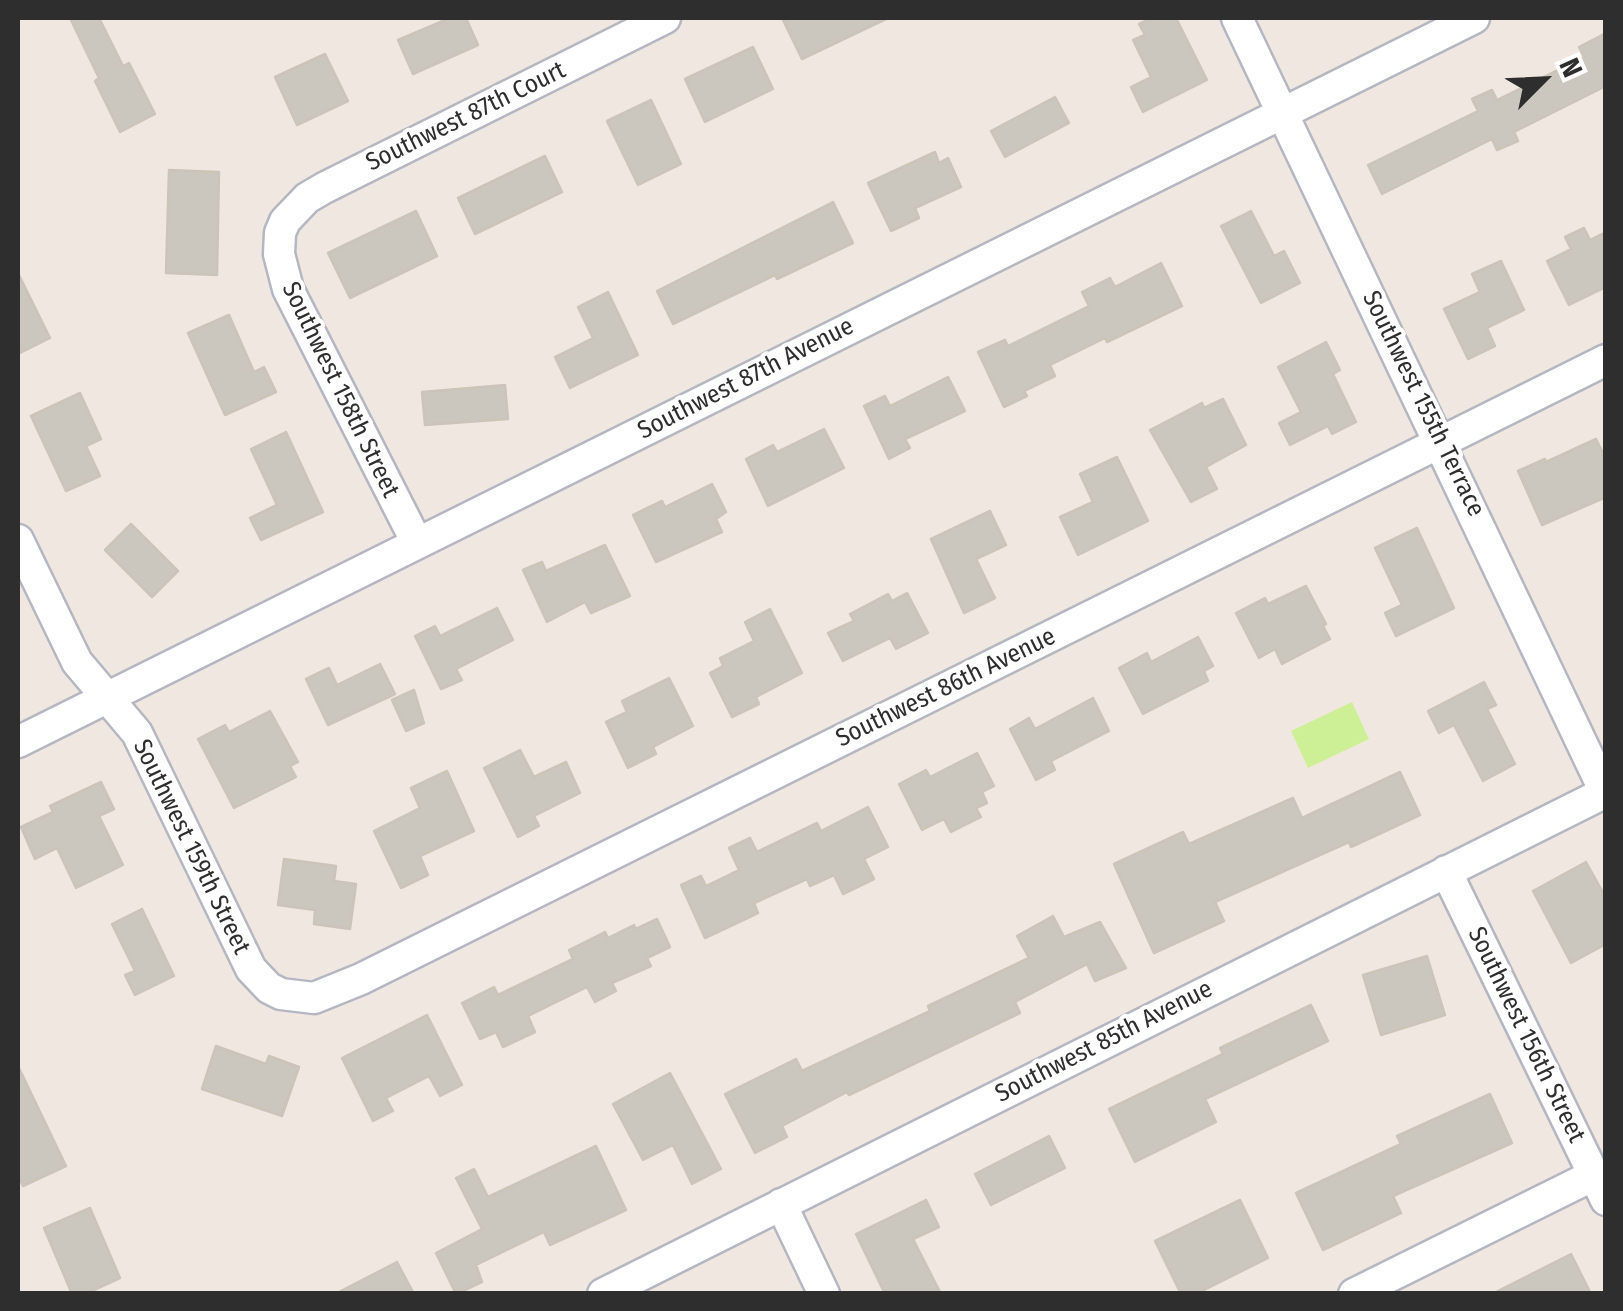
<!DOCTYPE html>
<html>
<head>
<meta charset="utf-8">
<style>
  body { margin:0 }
  #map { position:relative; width:1623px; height:1311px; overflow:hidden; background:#f0e8e0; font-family:"Fira Sans Condensed",sans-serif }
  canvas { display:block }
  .frame { position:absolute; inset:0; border:20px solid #2e2e2e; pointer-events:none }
  .north { position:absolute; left:1493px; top:30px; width:100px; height:100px; -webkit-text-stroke:8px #fff; paint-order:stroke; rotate:66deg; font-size:28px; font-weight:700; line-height:40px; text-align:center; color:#2e2e2e }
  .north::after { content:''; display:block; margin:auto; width:35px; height:45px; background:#2e2e2e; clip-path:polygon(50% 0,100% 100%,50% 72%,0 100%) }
</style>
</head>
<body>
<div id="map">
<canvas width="1623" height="1311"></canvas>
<div class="frame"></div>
<div class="north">N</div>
</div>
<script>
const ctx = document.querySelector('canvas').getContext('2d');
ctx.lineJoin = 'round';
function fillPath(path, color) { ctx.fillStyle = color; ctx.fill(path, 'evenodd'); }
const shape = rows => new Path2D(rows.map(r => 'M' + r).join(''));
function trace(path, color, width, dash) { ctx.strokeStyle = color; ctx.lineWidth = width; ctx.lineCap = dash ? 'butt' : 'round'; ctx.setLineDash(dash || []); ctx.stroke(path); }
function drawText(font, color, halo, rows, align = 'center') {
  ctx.font = font + ' "Fira Sans Condensed",sans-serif'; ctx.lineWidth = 8; ctx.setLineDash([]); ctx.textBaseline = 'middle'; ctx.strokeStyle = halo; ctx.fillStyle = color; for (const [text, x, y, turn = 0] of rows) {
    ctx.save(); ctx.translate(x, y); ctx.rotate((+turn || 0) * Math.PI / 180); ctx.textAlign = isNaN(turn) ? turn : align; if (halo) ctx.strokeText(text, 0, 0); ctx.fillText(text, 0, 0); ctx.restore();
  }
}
const pitch = shape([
  [1352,702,1369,739,1308,768,1291,731]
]);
const building = shape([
  [70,18,99,18,123,66,129,63,155,114,120,132,95,81,99,78,70,18],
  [450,18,466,18,478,45,413,74,398,40,450,18],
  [782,18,888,18,802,59,782,18],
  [1152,18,1176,18,1207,80,1143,112,1131,87,1151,77,1133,40,1145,35,1139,24,1152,18],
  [1606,33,1606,86,1514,132,1518,141,1497,150,1492,139,1382,194,1368,165,1478,111,1472,99,1492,90,1497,100,1584,57,1579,47,1606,33],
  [753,47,773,89,705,122,685,79,753,47],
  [325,54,348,101,297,125,275,77,325,54],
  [1055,97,1069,123,1005,157,991,131,1055,97],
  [651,100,681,164,638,185,607,121,651,100],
  [935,152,939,163,948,158,961,187,915,208,919,218,891,231,868,183,935,152],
  [545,156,562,192,475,234,458,198,545,156],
  [169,170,219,172,217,275,166,273,169,170],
  [833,202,853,243,777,279,775,275,673,324,657,291,833,202],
  [416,211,437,256,350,298,328,253,416,211],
  [1251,211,1274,256,1284,251,1300,283,1261,303,1221,226,1251,211],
  [1584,228,1590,240,1606,232,1606,287,1569,305,1547,261,1571,249,1565,237,1584,228],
  [1501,261,1524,310,1487,328,1495,346,1468,359,1444,309,1480,292,1472,274,1501,261],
  [1161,263,1182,306,1107,342,1105,338,1050,365,1055,376,1024,391,1027,396,1004,407,978,352,1005,340,1008,346,1089,306,1082,292,1110,278,1115,287,1161,263],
  [18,273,50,338,18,354,18,273],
  [608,292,638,355,570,388,555,357,593,338,578,307,608,292],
  [229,315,254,372,264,367,276,392,225,415,188,333,229,315],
  [1326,342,1340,370,1333,374,1356,422,1332,434,1328,426,1290,445,1279,423,1301,412,1278,367,1326,342],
  [948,377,965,411,905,439,910,448,889,459,864,406,885,396,890,406,948,377],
  [505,385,508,419,425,425,422,392,505,385],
  [80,393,101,439,86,446,100,476,66,491,31,416,80,393],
  [1223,399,1246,445,1206,467,1217,489,1191,502,1150,430,1202,403,1204,408,1223,399],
  [824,429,844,468,768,506,746,459,773,445,777,452,824,429],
  [286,432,323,512,261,540,250,518,277,505,251,449,286,432],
  [1596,439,1606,459,1606,497,1542,525,1518,471,1545,459,1546,462,1596,439],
  [1117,457,1148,521,1078,555,1060,517,1093,502,1080,474,1117,457],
  [712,484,726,512,716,519,722,532,656,562,633,515,662,501,665,507,712,484],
  [990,511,1006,545,976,559,995,598,964,613,931,539,990,511],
  [131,524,178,571,152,597,105,550,131,524],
  [1417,528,1454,608,1396,636,1385,613,1402,605,1375,548,1417,528],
  [605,545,630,596,591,613,585,602,547,622,523,570,542,562,546,571,605,545],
  [1306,586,1326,624,1323,626,1330,639,1282,664,1275,649,1259,658,1236,613,1265,598,1268,604,1306,586],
  [907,593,928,633,896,649,890,638,843,661,828,633,854,621,850,614,888,594,892,601,907,593],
  [497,608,513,640,456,669,462,680,441,689,415,636,435,626,440,636,497,608],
  [770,609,802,673,756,697,759,704,732,717,710,673,723,666,720,658,754,641,745,622,770,609],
  [1198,637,1213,666,1204,671,1208,681,1143,714,1119,668,1147,653,1151,662,1198,637],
  [380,664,395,694,328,725,306,679,329,668,337,685,380,664],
  [669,678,693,726,653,747,656,754,628,768,606,722,627,712,622,701,669,678],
  [1484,682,1496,705,1487,709,1515,764,1483,781,1454,725,1439,733,1428,711,1484,682],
  [414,690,424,723,406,731,392,700,414,690],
  [1093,698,1109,731,1051,761,1055,770,1036,780,1010,729,1029,718,1035,729,1093,698],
  [270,711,298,762,290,766,296,777,234,808,198,739,225,725,229,732,270,711],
  [520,750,534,777,566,762,580,793,534,816,539,826,518,837,484,768,520,750],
  [977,753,994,786,982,792,987,803,976,808,981,817,951,832,944,819,922,830,899,784,926,770,930,777,977,753],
  [447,771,474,831,420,856,428,875,401,888,374,831,420,808,411,788,447,771],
  [1400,772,1420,815,1351,847,1349,842,1215,902,1224,921,1154,953,1114,864,1183,832,1189,844,1293,798,1302,818,1400,772],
  [101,782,114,809,99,816,123,865,76,888,57,848,35,859,21,827,53,812,50,806,101,782],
  [868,807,888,847,864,859,874,879,843,894,834,875,810,886,807,879,754,903,758,913,705,938,681,885,701,876,706,886,739,870,729,848,750,838,757,852,817,823,821,831,868,807],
  [284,859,336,866,334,881,356,884,350,929,314,924,315,910,278,905,284,859],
  [1586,862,1606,898,1606,944,1571,963,1533,891,1586,862],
  [142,909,174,976,135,995,125,975,135,971,112,924,142,909],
  [1053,916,1064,937,1100,922,1126,968,1095,981,1087,964,1015,1002,1020,1013,849,1095,847,1092,782,1126,787,1137,755,1153,725,1094,796,1059,802,1071,930,1011,928,1006,1029,958,1017,936,1053,916],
  [657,919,670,947,647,958,651,966,612,983,616,991,595,1002,587,987,528,1016,535,1032,503,1047,496,1032,480,1039,462,1003,494,987,498,995,573,959,569,950,605,932,608,938,634,925,636,929,657,919],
  [1427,956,1445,1015,1381,1035,1363,975,1427,956],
  [1311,1005,1328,1041,1205,1099,1216,1122,1135,1162,1109,1109,1223,1054,1220,1048,1311,1005],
  [427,1015,462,1085,440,1096,429,1076,386,1098,393,1111,373,1121,342,1058,427,1015],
  [216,1046,266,1064,269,1056,299,1067,282,1116,202,1089,216,1046],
  [18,1066,66,1166,23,1186,18,1175,18,1066],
  [670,1073,721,1169,692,1184,673,1145,643,1160,613,1104,670,1073],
  [1490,1094,1512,1143,1393,1196,1401,1213,1323,1250,1296,1193,1401,1144,1397,1136,1490,1094],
  [1049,1136,1065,1168,991,1205,975,1174,1049,1136],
  [596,1146,626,1210,550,1245,544,1232,476,1265,482,1282,456,1294,436,1253,482,1229,456,1178,474,1169,488,1197,596,1146],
  [926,1200,939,1227,913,1239,941,1294,885,1294,856,1234,926,1200],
  [1240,1200,1268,1258,1196,1294,1181,1294,1155,1241,1240,1200],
  [90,1208,120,1278,85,1294,72,1294,44,1228,90,1208],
  [1571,1254,1591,1294,1492,1294,1571,1254],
  [397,1262,414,1294,335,1294,397,1262]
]);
const minor = shape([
  [1237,18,1605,792],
  [18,540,77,662,137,733,251,969,269,988,281,994,314,998,361,979,1606,360],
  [417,543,288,289,279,254,280,233,285,221,307,198,324,188,665,18],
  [18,742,1474,18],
  [1446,871,1606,1200],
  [781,1204,824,1294],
  [603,1294,1606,792],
  [1354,1294,1594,1175]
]);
const streetNames = [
  ["Southwest 87th Court",466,117,-26],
  ["Southwest 87th Avenue",746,379,-27],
  ["Southwest 158th Street",340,390,64],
  ["Southwest 155th Terrace",1423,404,64],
  ["Southwest 86th Avenue",946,688,-26],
  ["Southwest 159th Street",191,847,64],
  ["Southwest 156th Street",1526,1035,64],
  ["Southwest 85th Avenue",1104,1042,-27]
];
fillPath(pitch, '#cdf096');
fillPath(building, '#cbc6be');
trace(building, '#ccc4b9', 2.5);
trace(minor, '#b4b7c2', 35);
trace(minor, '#fff', 30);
drawText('25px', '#2e2e2e', '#fff', streetNames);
</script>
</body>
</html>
